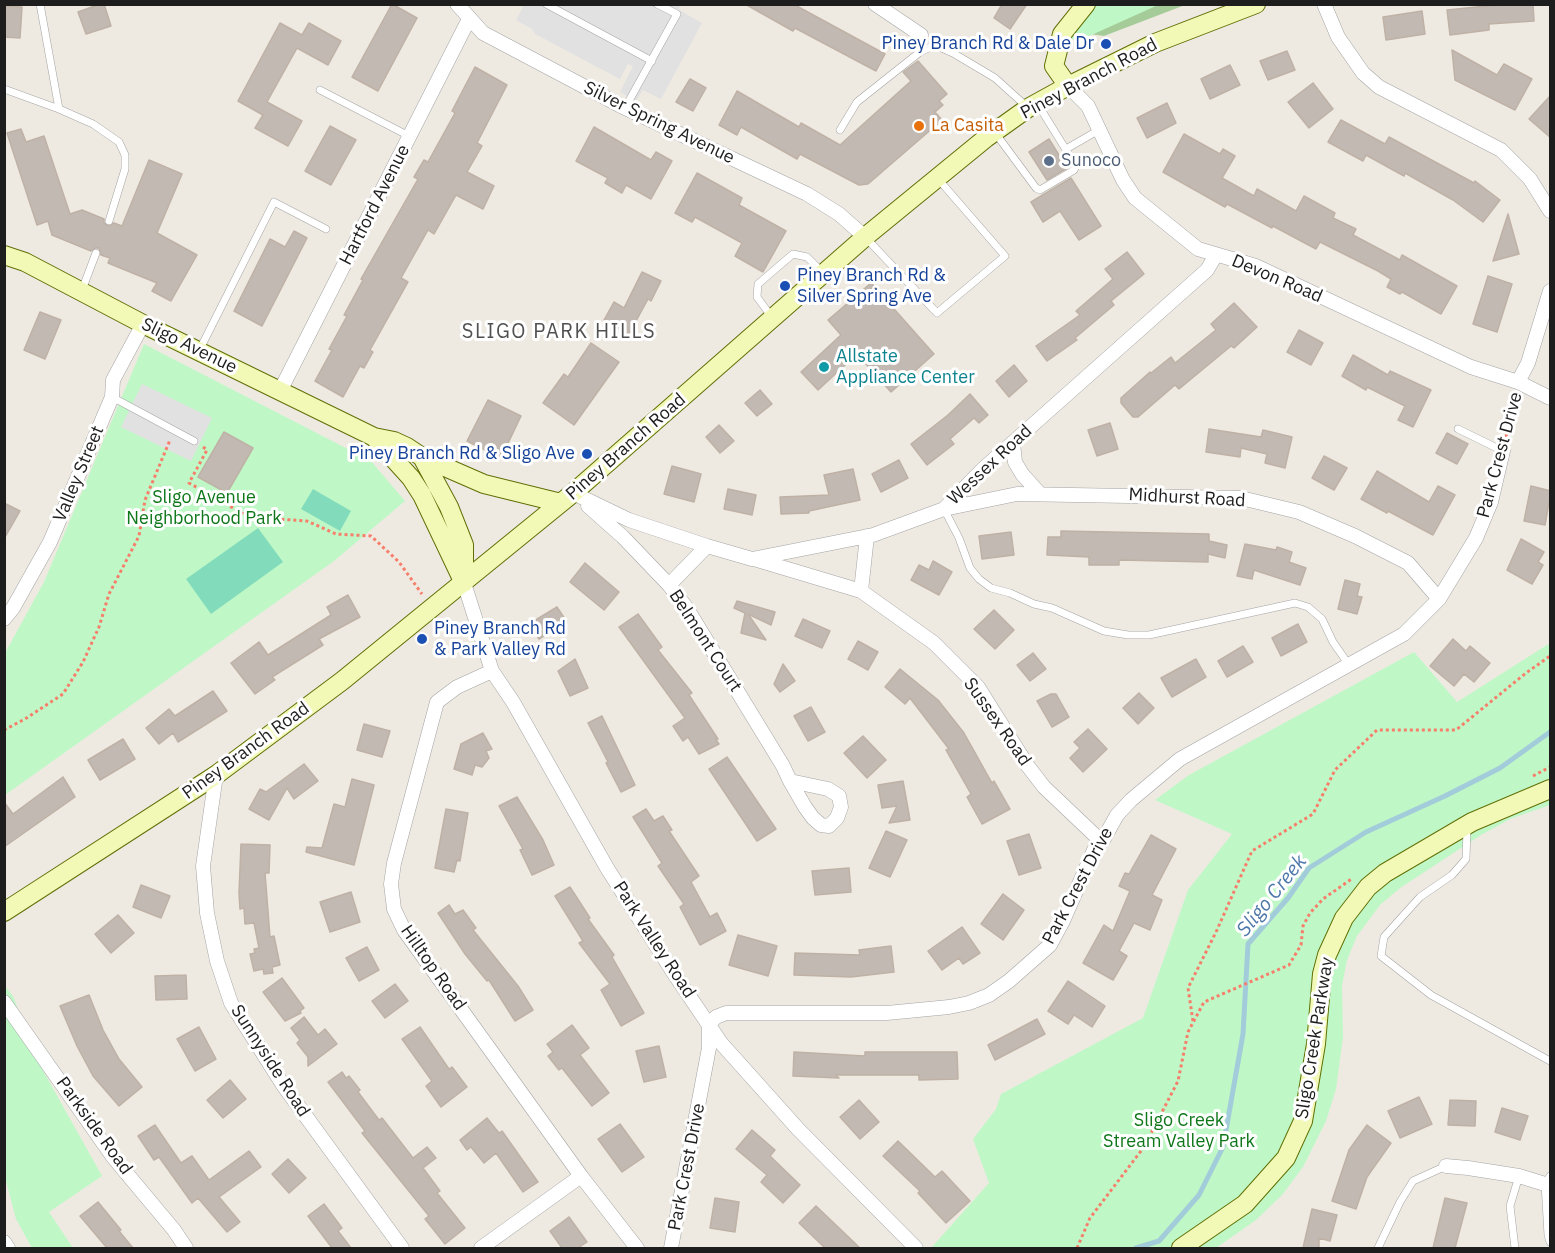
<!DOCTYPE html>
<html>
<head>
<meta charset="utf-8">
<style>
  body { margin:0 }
  #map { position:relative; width:1555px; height:1253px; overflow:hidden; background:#eeeae2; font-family:"IBM Plex Sans",sans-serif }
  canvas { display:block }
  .frame { position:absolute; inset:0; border:6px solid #1d1d1d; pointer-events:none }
</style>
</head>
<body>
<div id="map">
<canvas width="1555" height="1253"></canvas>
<div class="frame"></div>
</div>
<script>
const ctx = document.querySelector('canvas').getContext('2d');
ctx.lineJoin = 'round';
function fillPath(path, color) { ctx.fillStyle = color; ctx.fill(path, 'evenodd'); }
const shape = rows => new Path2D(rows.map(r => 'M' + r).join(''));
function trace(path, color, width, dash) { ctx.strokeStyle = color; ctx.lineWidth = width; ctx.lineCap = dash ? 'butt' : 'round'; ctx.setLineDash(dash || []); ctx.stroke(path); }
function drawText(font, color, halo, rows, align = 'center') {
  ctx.font = font + ' "IBM Plex Sans",sans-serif'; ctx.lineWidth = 6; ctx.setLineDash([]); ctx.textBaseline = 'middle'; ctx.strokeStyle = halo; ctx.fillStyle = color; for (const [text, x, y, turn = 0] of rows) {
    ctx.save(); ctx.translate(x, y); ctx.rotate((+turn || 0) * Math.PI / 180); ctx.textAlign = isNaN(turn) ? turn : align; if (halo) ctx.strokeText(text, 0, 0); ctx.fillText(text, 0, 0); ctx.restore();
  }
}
const forest = shape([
  [1109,5,1185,5,1104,36,1084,33]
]);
const park = shape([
  [1096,5,1158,5,1087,37,1066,41,1065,32],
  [144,344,371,461,405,501,334,561,5,795,5,653,44,582],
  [1550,643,1550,805,1510,819,1481,835,1400,888,1380,905,1357,936,1347,960,1342,986,1343,1037,1336,1089,1326,1121,1303,1167,1282,1195,1256,1220,1216,1248,931,1248,989,1183,973,1139,996,1109,1001,1094,1143,1018,1188,890,1232,834,1155,800,1189,775,1414,652,1457,702],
  [4,985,13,996,36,1058,102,1176,49,1212,73,1248,32,1248,16,1219,5,1177]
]);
const pitch = shape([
  [313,489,351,511,340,531,301,509],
  [258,528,283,562,211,614,186,579]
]);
const parking = shape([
  [681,4,679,10,702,23,661,99,643,90,636,101,620,92,633,66,628,64,620,79,535,34,532,29,516,20,523,7,520,5],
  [142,384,212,418,191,461,121,427]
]);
const stream = shape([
  [1136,1248,1159,1241,1199,1195,1223,1147,1243,1034,1248,944,1288,898,1309,868,1366,832,1445,796,1500,768,1550,732]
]);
const building = shape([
  [100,4,104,4,111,26,86,34,78,12,100,4],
  [392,4,417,18,378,91,352,77,392,4],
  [745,4,793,4,885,54,876,71,795,28,793,31,745,4],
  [1002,4,1027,4,1010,29,994,18,1002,4],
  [1533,4,1534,21,1489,24,1489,30,1450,35,1447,10,1486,6,1533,4],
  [4,6,22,7,20,38,4,37,4,6],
  [1422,11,1425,34,1386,40,1383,17,1422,11],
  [280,23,302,35,309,23,341,41,328,65,297,48,267,102,302,121,288,146,255,128,263,115,238,101,280,23],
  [1452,50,1497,75,1504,64,1532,79,1515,110,1455,80,1452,50],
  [1287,51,1295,70,1268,80,1260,61,1287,51],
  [918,61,947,94,939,101,943,105,935,112,942,120,868,184,859,185,800,154,797,159,741,127,737,135,719,125,737,91,799,127,801,123,840,145,911,81,903,72,918,61],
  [1230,65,1240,85,1210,99,1201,79,1230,65],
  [475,67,507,85,477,143,482,146,467,172,494,186,483,209,456,195,434,234,428,230,401,278,408,282,370,350,373,352,364,368,360,366,343,397,315,381,332,350,329,349,347,316,344,315,363,280,361,279,418,179,414,177,424,160,428,162,455,113,452,111,475,67],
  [690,79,706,88,693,111,676,102,690,79],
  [1313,83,1333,109,1309,128,1288,102,1313,83],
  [1551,95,1551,138,1529,119,1551,95],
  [1167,103,1176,123,1147,138,1137,118,1167,103],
  [1341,120,1385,144,1389,137,1474,183,1475,181,1500,200,1483,222,1453,200,1405,173,1404,176,1366,155,1363,161,1328,142,1341,120],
  [330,126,356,140,331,185,305,171,330,126],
  [594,127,651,160,656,152,672,161,651,199,626,185,622,193,605,183,608,178,576,161,594,127],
  [21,129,26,142,44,136,70,214,82,210,104,219,104,223,108,226,114,223,122,226,149,160,182,174,157,233,197,255,171,301,152,291,157,283,108,263,110,258,101,255,99,248,95,248,91,251,52,235,48,221,37,225,7,133,21,129],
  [1184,134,1220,154,1223,149,1235,156,1222,178,1254,196,1257,189,1296,211,1304,196,1335,213,1333,218,1356,229,1353,235,1400,260,1402,255,1457,286,1441,314,1402,292,1400,294,1387,287,1391,279,1378,271,1320,242,1316,249,1273,226,1272,228,1227,204,1225,207,1163,172,1184,134],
  [1049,139,1067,168,1047,180,1029,152,1049,139],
  [697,173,742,198,739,205,786,231,763,272,735,256,742,243,695,217,692,222,675,213,697,173],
  [1071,178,1101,226,1079,240,1060,211,1043,222,1031,202,1071,178],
  [1508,214,1519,254,1493,261,1508,214],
  [294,231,307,238,262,326,234,311,270,239,285,247,294,231],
  [1127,252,1144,274,1111,301,1114,305,1075,338,1077,340,1047,361,1036,346,1080,315,1076,311,1113,279,1105,269,1127,252],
  [642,272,661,281,651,301,648,299,629,334,604,320,614,302,624,308,642,272],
  [1488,276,1512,284,1497,332,1473,324,1488,276],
  [871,283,934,354,891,392,857,354,818,390,801,372,841,335,828,320,871,283],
  [1234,303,1257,327,1234,348,1231,346,1179,389,1175,385,1138,417,1133,417,1121,403,1121,398,1150,372,1151,373,1171,357,1175,363,1216,330,1211,324,1234,303],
  [40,312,61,320,45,359,24,350,40,312],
  [1299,330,1323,343,1311,365,1287,352,1299,330],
  [591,343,619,362,574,425,543,403,564,374,568,377,591,343],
  [1353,355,1388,375,1390,371,1431,390,1413,427,1398,420,1405,406,1367,387,1366,390,1342,376,1353,355],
  [1014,365,1027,381,1009,397,996,381,1014,365],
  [760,390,772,404,757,416,745,403,760,390],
  [970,394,988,415,979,423,974,418,950,439,954,444,927,465,911,444,948,415,970,394],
  [488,400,521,416,501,458,467,441,488,400],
  [1110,423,1118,449,1097,456,1088,430,1110,423],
  [719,425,734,441,720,453,706,437,719,425],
  [1209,429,1261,437,1263,430,1292,437,1285,468,1265,463,1267,454,1241,448,1240,457,1206,452,1209,429],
  [224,432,253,448,227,493,198,477,224,432],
  [1447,433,1468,444,1457,464,1436,453,1447,433],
  [1324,456,1347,468,1334,490,1312,478,1324,456],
  [899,460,908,478,881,492,872,474,899,460],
  [672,466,701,474,694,502,664,494,672,466],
  [853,469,860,500,809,511,809,513,781,514,780,497,829,495,824,475,853,469],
  [1377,471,1429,502,1438,486,1455,495,1433,535,1388,511,1387,513,1361,499,1377,471],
  [1531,486,1551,491,1545,525,1524,521,1531,486],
  [728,489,756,495,752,515,724,509,728,489],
  [4,503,20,511,4,539,4,503],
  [1061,531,1209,534,1209,541,1227,545,1225,558,1208,554,1208,562,1119,560,1119,565,1089,565,1089,557,1047,555,1048,537,1061,537,1061,531],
  [1011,532,1014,555,982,559,979,536,1011,532],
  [1521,539,1544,552,1538,562,1543,565,1532,584,1507,570,1521,539],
  [1245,544,1276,550,1277,547,1292,552,1289,562,1306,568,1300,585,1254,570,1252,579,1237,576,1245,544],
  [933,561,952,572,939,595,911,580,919,565,929,570,933,561],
  [585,563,619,592,604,610,570,582,585,563],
  [1345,580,1360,584,1357,596,1362,597,1357,614,1338,609,1345,580],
  [348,595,360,617,319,639,323,645,272,677,275,680,255,694,231,663,259,642,268,655,331,615,327,607,348,595],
  [737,601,775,612,771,625,748,614,766,640,741,633,745,613,734,608,737,601],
  [557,607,567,622,539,639,529,624,557,607],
  [994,610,1014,630,995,649,974,629,994,610],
  [638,614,662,647,658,650,692,693,689,695,718,739,716,740,719,744,699,754,688,737,683,741,673,726,685,718,619,627,638,614],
  [803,619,830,631,822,648,795,636,803,619],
  [1298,624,1307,642,1281,656,1272,638,1298,624],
  [1453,639,1466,651,1470,646,1490,663,1474,682,1464,674,1454,686,1430,666,1453,639],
  [858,641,878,652,868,670,848,659,858,641],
  [1243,646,1253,662,1227,677,1218,661,1243,646],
  [1033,653,1046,669,1030,681,1017,665,1033,653],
  [575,659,588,688,570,696,558,671,575,659],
  [1196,659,1206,677,1172,697,1161,678,1196,659],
  [783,664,795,681,780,692,774,684,783,664],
  [900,669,938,700,964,733,992,783,994,781,1010,809,982,824,967,797,971,794,946,750,949,749,910,698,905,704,885,687,900,669],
  [213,691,227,711,178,742,173,733,159,744,146,728,169,709,175,716,213,691],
  [1139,693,1154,708,1138,724,1123,708,1139,693],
  [1051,694,1056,694,1069,717,1052,727,1037,701,1051,694],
  [811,707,825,732,808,741,794,716,811,707],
  [602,716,635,785,621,792,606,763,608,762,588,723,602,716],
  [364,724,390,731,382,757,357,750,364,724],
  [1088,729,1107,749,1083,772,1070,758,1080,748,1074,742,1088,729],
  [483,733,492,749,486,751,489,758,482,767,475,765,472,775,454,769,461,744,483,733],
  [863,736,886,760,867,778,844,753,863,736],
  [123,739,135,759,100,780,88,760,123,739],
  [727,757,776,829,757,841,709,769,727,757],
  [304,764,318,781,294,799,287,788,269,820,249,809,260,789,266,792,304,764],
  [63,777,75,797,4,847,4,802,13,814,63,777],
  [352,779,374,785,354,865,306,852,307,847,322,848,334,804,345,807,352,779],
  [903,781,910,820,889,823,897,806,882,808,878,785,903,781],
  [517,797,543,840,554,865,532,875,520,850,523,849,499,806,517,797],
  [446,809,468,813,460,861,457,860,454,872,435,868,446,809],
  [646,809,654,821,663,816,672,830,669,831,699,876,691,882,710,917,717,913,726,931,700,945,680,907,684,904,658,866,662,863,633,817,646,809],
  [886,831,907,840,890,877,869,868,886,831],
  [1029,834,1041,868,1019,875,1007,841,1029,834],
  [1151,835,1176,849,1152,895,1162,900,1150,930,1134,923,1119,951,1127,956,1113,980,1083,963,1104,925,1113,931,1130,891,1119,886,1125,873,1129,874,1151,835],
  [241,844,270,845,269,873,265,873,270,937,274,936,280,965,272,967,273,973,264,974,263,969,254,971,250,954,255,953,254,949,259,948,254,923,245,924,244,908,240,909,239,893,241,844],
  [849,868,851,892,815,895,812,871,849,868],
  [141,885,170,896,161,918,133,907,141,885],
  [570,887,590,918,588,919,614,955,612,957,644,1013,621,1026,601,990,610,984,579,943,583,941,555,896,570,887],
  [351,892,360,922,330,932,320,902,351,892],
  [1003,894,1024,910,1003,940,981,924,1003,894],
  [449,905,455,914,463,910,476,928,473,930,518,986,533,1010,515,1021,489,980,487,981,465,954,438,913,449,905],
  [118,915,134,933,111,953,95,934,118,915],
  [962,927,980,953,963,964,959,958,942,970,928,951,962,927],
  [738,935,777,946,768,976,729,965,738,935],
  [891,946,894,972,851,977,794,975,795,953,860,955,859,950,891,946],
  [367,947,379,970,359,981,346,958,367,947],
  [186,975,187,999,156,1000,155,976,186,975],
  [282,978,304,1008,300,1011,301,1013,285,1021,263,992,282,978],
  [1068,981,1105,1006,1092,1027,1074,1015,1068,1024,1048,1011,1068,981],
  [395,984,408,1001,385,1018,372,1001,395,984],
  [89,995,103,1030,119,1059,142,1087,119,1106,93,1076,77,1046,60,1006,89,995],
  [304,1017,318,1035,325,1029,337,1044,308,1066,308,1057,297,1043,300,1040,291,1028,304,1017],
  [1037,1019,1045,1034,995,1060,988,1045,1037,1019],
  [572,1025,589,1048,580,1055,609,1093,592,1106,562,1068,559,1070,548,1056,553,1052,547,1044,572,1025],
  [199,1027,216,1059,195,1071,177,1039,199,1027],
  [420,1027,449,1069,452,1067,467,1087,441,1107,426,1086,432,1081,402,1039,420,1027],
  [659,1046,666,1077,644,1082,636,1051,659,1046],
  [794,1052,865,1056,865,1052,957,1052,958,1079,919,1080,919,1075,836,1075,839,1078,793,1076,794,1052],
  [342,1072,346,1078,349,1076,360,1090,358,1092,379,1120,382,1118,413,1158,427,1147,436,1158,423,1168,440,1191,437,1193,465,1228,445,1244,425,1219,429,1216,362,1133,365,1131,328,1082,342,1072],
  [230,1080,246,1099,223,1118,207,1100,230,1080],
  [1419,1097,1432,1124,1400,1138,1388,1111,1419,1097],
  [859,1100,879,1122,860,1139,840,1117,859,1100],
  [1450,1100,1476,1101,1475,1126,1448,1125,1450,1100],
  [1502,1108,1528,1116,1520,1140,1495,1132,1502,1108],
  [487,1118,499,1133,502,1131,538,1182,523,1192,496,1153,484,1163,471,1147,467,1150,460,1140,487,1118],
  [620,1124,644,1157,622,1172,598,1139,620,1124],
  [155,1125,181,1163,192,1156,209,1180,249,1151,261,1167,219,1197,240,1222,227,1232,198,1198,192,1203,159,1157,154,1160,138,1136,155,1125],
  [1367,1125,1391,1143,1367,1177,1356,1209,1332,1201,1349,1150,1367,1125],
  [752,1130,775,1150,770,1156,800,1185,783,1203,761,1182,767,1175,736,1149,752,1130],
  [898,1141,935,1177,942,1171,970,1201,946,1223,918,1193,920,1191,883,1156,898,1141],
  [288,1159,306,1178,289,1193,272,1174,288,1159],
  [715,1198,739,1202,735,1232,710,1228,715,1198],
  [1445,1198,1467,1203,1455,1248,1433,1248,1445,1198],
  [98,1202,121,1230,119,1231,133,1248,107,1248,80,1216,98,1202],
  [324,1204,342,1228,338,1231,351,1248,332,1248,308,1216,324,1204],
  [816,1206,860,1248,825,1248,799,1223,816,1206],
  [1312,1209,1337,1215,1330,1241,1319,1238,1319,1248,1303,1248,1312,1209],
  [569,1217,587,1242,578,1248,562,1248,550,1231,569,1217]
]);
const path = shape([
  [1506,437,1515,397],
  [203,447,207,450,189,483,249,517,307,521,336,534,371,536,399,562,422,594],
  [4,730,25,719,63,694,83,662,99,627,109,594,139,536,145,500,170,440],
  [1533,776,1550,767],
  [1193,1021,1188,988,1216,932,1252,851,1313,814,1335,770,1377,730,1456,730,1526,673,1550,656],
  [1077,1248,1090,1218,1144,1147,1178,1081,1188,1032,1204,1002,1289,965,1301,945,1303,926,1310,913,1323,899,1353,878]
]);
const lane = shape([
  [40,4,59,109,93,124,119,142,125,155,125,169,109,221],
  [546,4,652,61],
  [4,89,59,109],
  [320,90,409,136],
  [625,108,677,14,657,4],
  [840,130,857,102,920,52,935,45,953,53,995,78,1026,106],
  [996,134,1036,188,1040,190,1074,170,1076,166,1037,103],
  [1066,149,1099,130],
  [866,238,937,313,1005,256,939,180],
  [82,290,96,253],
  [771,316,757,297,758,284,793,254,807,257,823,273],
  [199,351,274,202,326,229],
  [112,397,194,441],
  [1458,429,1503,451],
  [944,509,959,538,970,568,979,579,991,588,1010,593,1034,604,1052,608,1104,631,1128,635,1149,635,1295,603,1308,607,1322,619,1333,642,1349,665],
  [1467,829,1466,859,1452,875,1420,897,1384,937,1381,956,1431,995,1550,1061],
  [1550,1176,1545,1184,1548,1235,1550,1242],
  [1378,1248,1400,1202,1413,1181,1446,1166],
  [1515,1248,1510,1206,1519,1176]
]);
const street = shape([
  [457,4,483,33,625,108,807,194,839,214,865,237],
  [875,4,921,35],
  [1324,4,1338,37,1363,73,1379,87,1501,150,1530,179,1550,211],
  [1068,86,1088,106,1123,180,1135,198,1198,249,1256,266,1471,367,1518,382,1550,398],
  [1518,382,1528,363,1550,291],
  [280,391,469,19],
  [1013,443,1015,462,1022,474,1040,494],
  [573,493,629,520,707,546,752,559,873,535,944,509,983,469,1207,270,1216,255],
  [588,506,623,537,669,585,686,607,783,766,790,781,805,807,813,818,821,825,829,826,837,818,841,807,839,796,828,789,790,781],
  [944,509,1017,494,1241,498,1299,512,1355,536,1408,563,1439,599],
  [754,559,861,591,934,643,978,687,1027,765,1044,787,1102,842],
  [464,583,492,671,513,702,607,868,673,972,721,1043,798,1129,916,1248],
  [669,585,707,546],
  [861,591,867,536],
  [4,619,13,608,50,542,112,397,113,380,143,324],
  [492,671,457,687,437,702,394,863,391,884,394,909,404,930,581,1176,637,1248],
  [216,775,203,866,207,913,217,961,231,1003,283,1085,402,1248],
  [4,1002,113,1157,174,1230,186,1248],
  [1446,1166,1468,1168,1519,1176,1545,1184],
  [4,1242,8,1248],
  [481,1248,581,1176],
  [671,1248,709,1048,709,1024,716,1017,726,1013,887,1013,949,1007,969,1003,989,995,1009,981,1050,945,1063,921,1094,850,1102,842,1117,815,1131,800,1180,759,1404,634,1439,599,1476,538,1491,502,1503,451]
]);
const secondary = shape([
  [1068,86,1054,66,1062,34,1086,4],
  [4,255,25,262,143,324,374,437,394,441,407,447,422,457,449,507,464,545,464,583],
  [374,437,411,478,422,495,461,577],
  [422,457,484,484,561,503],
  [4,912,216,775,342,681,573,493,865,237,986,138,1028,108,1068,86,1155,43,1256,4],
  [1181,1248,1245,1204,1286,1158,1303,1121,1316,1044,1322,974,1327,955,1344,918,1368,887,1385,873,1472,822,1550,789]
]);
const markers = [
  [1106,44,6,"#1a4fb4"],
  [919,126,6,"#e8710a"],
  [1049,161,6,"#5c6f8a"],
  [785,286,6,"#1a4fb4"],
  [824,367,6,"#0f9aa8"],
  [587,454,6,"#1a4fb4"],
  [422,639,6,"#1a4fb4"]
];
const transitNames = [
  ["Piney Branch Rd & Dale Dr",1094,44],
  ["Piney Branch Rd &",797,276,"left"],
  ["Silver Spring Ave",797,297,"left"],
  ["Piney Branch Rd & Sligo Ave",575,454],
  ["Piney Branch Rd",434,629,"left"],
  ["& Park Valley Rd",434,650,"left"]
];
const streetNames = [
  ["Piney Branch Road",1089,79,-28],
  ["Silver Spring Avenue",659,123,26],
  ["Hartford Avenue",375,205,-63],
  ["Devon Road",1277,279,23],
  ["Sligo Avenue",189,346,26],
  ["Piney Branch Road",626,447,-41],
  ["Park Crest Drive",1500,455,-75],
  ["Wessex Road",990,465,-43],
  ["Valley Street",79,474,-67],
  ["Midhurst Road",1187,498,3],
  ["Belmont Court",705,641,57],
  ["Sussex Road",997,722,55],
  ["Piney Branch Road",246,751,-36],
  ["Park Crest Drive",1078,886,-62],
  ["Park Valley Road",654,940,57],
  ["Hilltop Road",433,968,55],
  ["Sligo Creek Parkway",1315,1038,-81],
  ["Sunnyside Road",270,1061,57],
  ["Parkside Road",94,1126,54],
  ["Park Crest Drive",687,1167,-79]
];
const foodNames = [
  ["La Casita",931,126]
];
const serviceNames = [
  ["Sunoco",1061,161]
];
const cultureNames = [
  ["Allstate",836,357],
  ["Appliance Center",836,378]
];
const parkNames = [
  ["Sligo Avenue",204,498],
  ["Neighborhood Park",204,519],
  ["Sligo Creek",1179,1121],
  ["Stream Valley Park",1179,1142]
];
const neighbourhoodNames = [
  ["SLIGO PARK HILLS",559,332]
];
const waterNames = [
  ["Sligo Creek",1272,896,-51]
];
fillPath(forest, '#a5cc98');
fillPath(park, '#bff8c6');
fillPath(pitch, '#82dcbc');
fillPath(parking, '#e1e1e1');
trace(stream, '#a3ccdb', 5);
fillPath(building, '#c2bab2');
trace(building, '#bfb1a5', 1.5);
trace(lane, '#a4a4a4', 8);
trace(street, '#a4a4a4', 15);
trace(secondary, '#617007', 20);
trace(path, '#f67e6b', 3, [3, 3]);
trace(lane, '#fff', 7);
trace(street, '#fff', 14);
trace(secondary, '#f2f8b6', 18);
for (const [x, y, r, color] of markers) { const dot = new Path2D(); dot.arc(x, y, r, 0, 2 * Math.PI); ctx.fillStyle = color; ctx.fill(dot); trace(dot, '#fff', 2); }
drawText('18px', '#164399', '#fff', transitNames, 'right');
drawText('18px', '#1d1d1d', '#fff', streetNames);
drawText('18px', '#c56008', '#fff', foodNames, 'left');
drawText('18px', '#4e5e75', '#fff', serviceNames, 'left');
drawText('18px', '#0d838f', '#fff', cultureNames, 'left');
drawText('18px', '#0e771a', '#fff', parkNames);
ctx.letterSpacing = '1.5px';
drawText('20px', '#505050', '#fff', neighbourhoodNames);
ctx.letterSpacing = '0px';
drawText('italic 20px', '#4c77a9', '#fff', waterNames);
</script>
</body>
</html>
